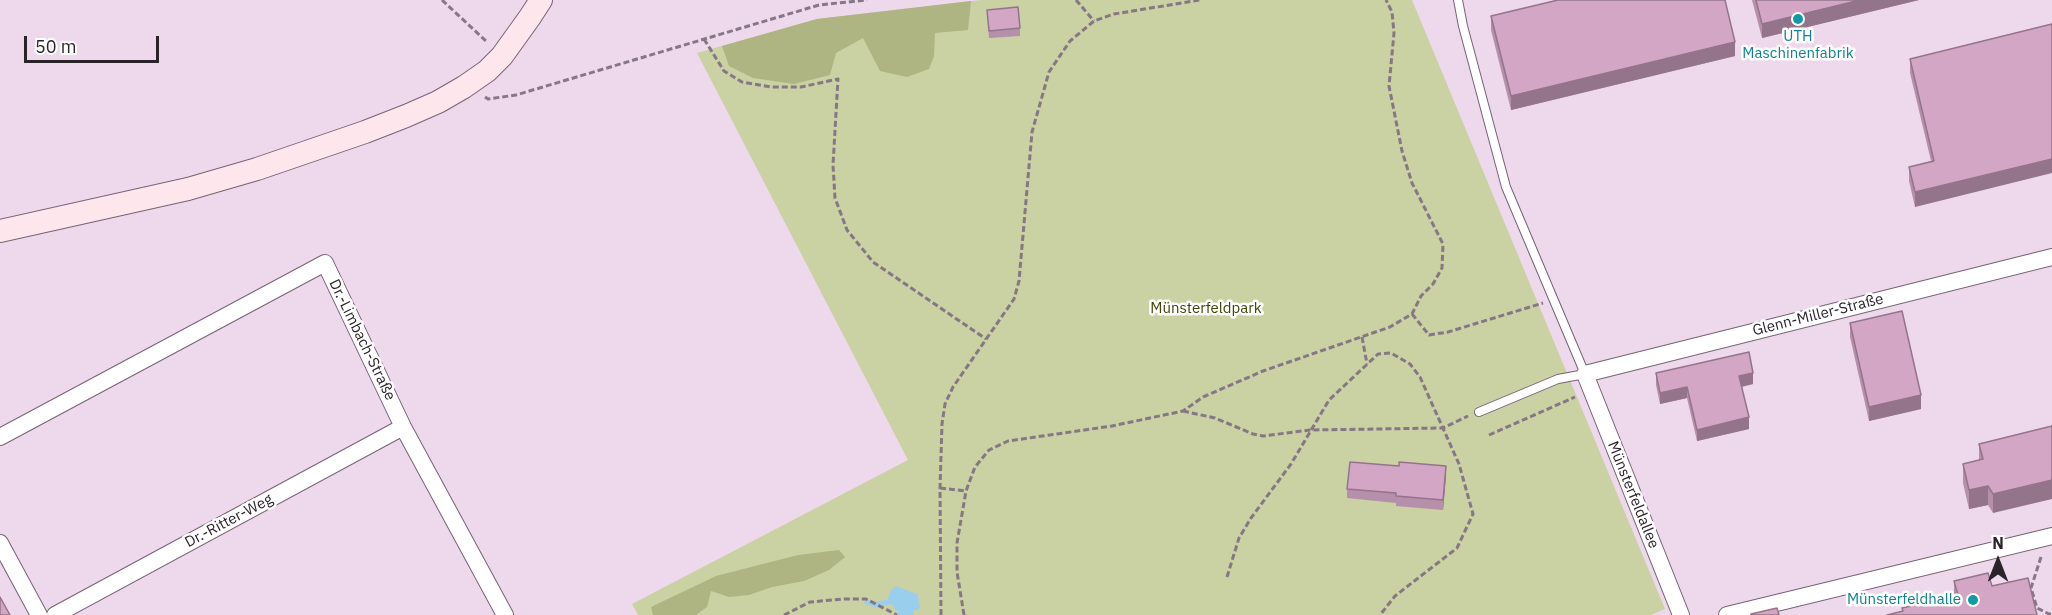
<!DOCTYPE html>
<html>
<head>
<meta charset="utf-8">
<style>
  body { margin:0 }
  #map { position:relative; width:2052px; height:615px; overflow:hidden; background:#eed8ec; font-family:"IBM Plex Sans",sans-serif }
  canvas { display:block }
  .north { position:absolute; left:1968px; top:531px; width:60px; height:60px; -webkit-text-stroke:4px #fff; paint-order:stroke; rotate:0deg; font-size:16px; font-weight:700; line-height:24px; text-align:center; color:#2b232a }
  .north::after { content:''; display:block; margin:auto; width:21px; height:27px; background:#2b232a; clip-path:polygon(50% 0,100% 100%,50% 72%,0 100%) }
  .scale { position:absolute; left:24px; top:36px; width:135px; height:27px; box-sizing:border-box; border:3px solid #2b232a; border-top:0; padding-left:8px; font-size:18px; line-height:21px; white-space:nowrap; color:#2b232a; -webkit-text-stroke:4px #fff; paint-order:stroke }
</style>
</head>
<body>
<div id="map">
<canvas width="2052" height="615"></canvas>
<div class="north">N</div>
<div class="scale">50 m</div>
</div>
<script>
const ctx = document.querySelector('canvas').getContext('2d');
ctx.lineJoin = 'round';
function fillPath(path, color) { ctx.fillStyle = color; ctx.fill(path, 'evenodd'); }
const shape = rows => new Path2D(rows.map(r => 'M' + r).join(''));
function trace(path, color, width, dash) { ctx.strokeStyle = color; ctx.lineWidth = width; ctx.lineCap = dash ? 'butt' : 'round'; ctx.setLineDash(dash || []); ctx.stroke(path); }
function drawText(font, color, halo, rows, align = 'center') {
  ctx.font = font + ' "IBM Plex Sans",sans-serif'; ctx.lineWidth = 5; ctx.setLineDash([]); ctx.textBaseline = 'middle'; ctx.strokeStyle = halo; ctx.fillStyle = color; for (const [text, x, y, turn = 0] of rows) {
    ctx.save(); ctx.translate(x, y); ctx.rotate((+turn || 0) * Math.PI / 180); ctx.textAlign = isNaN(turn) ? turn : align; if (halo) ctx.strokeText(text, 0, 0); ctx.fillText(text, 0, 0); ctx.restore();
  }
}
const green = shape([
  [981,0,1412,0,1665,609,1651,615,638,615,632,604,908,460,697,53,817,19]
]);
const forest = shape([
  [971,1,968,30,935,33,934,56,929,69,907,77,880,71,863,38,836,53,830,75,794,84,753,78,729,66,722,46,817,19],
  [839,550,845,557,829,570,804,581,772,587,749,595,729,597,711,591,707,607,696,615,653,615,651,607,716,576,798,555]
]);
const water = shape([
  [896,586,917,594,920,606,919,609,913,611,914,615,899,615,888,599,891,590]
]);
const stream = shape([
  [867,602,876,605,892,601]
]);
const path = shape([
  [442,0,487,42],
  [1076,0,1094,21],
  [704,39,724,71,742,82,771,87,801,87,838,79,833,165,835,198,847,230,873,262,986,339],
  [485,97,488,99,516,95,819,5,867,0],
  [1412,314,1429,335,1448,332,1543,303],
  [1362,337,1367,364],
  [1183,411,1215,418,1253,434,1263,436,1310,430,1443,428,1468,416],
  [1489,435,1575,397],
  [940,488,966,491],
  [2041,557,2031,588,2037,608,2049,614,2052,614],
  [1227,577,1239,538,1251,518,1291,464,1329,400,1378,354,1391,353,1410,364,1420,377,1459,464,1473,514,1457,548,1395,596,1380,615],
  [784,615,810,602,844,599,866,599,897,615],
  [941,615,940,488,942,424,945,404,953,387,1014,299,1019,281,1032,132,1049,72,1070,41,1094,21,1114,14,1200,0],
  [964,615,957,572,957,543,966,491,975,467,989,450,1008,441,1112,426,1183,411,1203,397,1263,371,1390,327,1412,314,1421,296,1433,284,1442,268,1443,244,1412,183,1402,151,1389,86,1394,33,1392,12,1386,0]
]);
const lane = shape([
  [1458,0,1463,26,1506,187,1585,374,1558,379,1479,412]
]);
const street = shape([
  [0,437,325,263,403,427,505,615],
  [0,543,39,615],
  [55,615,403,427],
  [1681,615,1585,374,2052,257],
  [1727,615,2052,536]
]);
const secondary = shape([
  [0,231,188,189,257,169,365,132,406,116,438,102,464,87,487,71,502,56,530,17,541,0]
]);
const wall = shape([
  [1752,0,1919,0,1762,38],
  [987,10,1020,28,1020,36,989,38],
  [1491,16,1735,56,1511,110,1491,30],
  [2052,24,1915,207,1909,181,1909,167,1931,161,1910,73,1910,59],
  [1850,323,1921,409,1869,421,1850,337],
  [1656,373,1753,384,1742,387,1749,429,1697,441,1687,398,1660,404,1656,385],
  [2052,426,1993,513,1988,505,1969,509,1963,483,1963,464,1979,460,1979,444],
  [1446,476,1443,510,1396,506,1396,503,1347,498,1347,489],
  [1954,581,1992,586,1902,611,1902,608,1954,596]
]);
const shadedWall = shape([
  [1860,0,1919,0,1762,38,1762,24],
  [1735,42,1735,56,1511,110,1511,96],
  [2052,159,2052,173,1915,207,1915,192],
  [1753,373,1753,384,1739,387,1739,376],
  [1687,387,1687,398,1660,404,1660,393],
  [1921,395,1921,409,1869,421,1869,407],
  [1749,417,1749,429,1697,441,1697,430],
  [1446,466,1446,476,1443,510,1443,500],
  [2052,480,2052,499,1993,513,1993,494],
  [1988,486,1988,505,1969,509,1969,490]
]);
const building = shape([
  [1558,0,1725,0,1735,42,1511,96,1491,16,1558,0],
  [1756,0,1860,0,1762,24,1756,0],
  [1018,7,1020,28,989,31,987,10,1018,7],
  [2052,24,2052,159,1915,192,1909,167,1934,161,1910,59,2052,24],
  [1902,311,1921,395,1869,407,1850,323,1902,311],
  [1749,352,1753,373,1739,376,1749,417,1697,430,1687,387,1660,393,1656,373,1749,352],
  [2052,426,2052,480,1993,494,1988,486,1969,490,1963,464,1983,459,1979,444,2052,426],
  [1350,462,1399,466,1399,462,1446,466,1443,500,1396,496,1396,493,1347,489,1350,462],
  [1988,573,1992,586,2028,578,2037,615,1887,615,1903,611,1902,608,1958,595,1954,581,1988,573],
  [0,597,10,615,0,615,0,597],
  [1777,608,1779,615,1751,615,1751,614,1777,608]
]);
const markers = [
  [1798,19,6,"#0f9aa8"],
  [1973,600,6,"#0f9aa8"]
];
const cultureNames = [
  ["UTH",1798,37],
  ["Maschinenfabrik",1798,54],
  ["Münsterfeldhalle",1961,600,"right"]
];
const parkNames = [
  ["Münsterfeldpark",1206,309]
];
const streetNames = [
  ["Glenn-Miller-Straße",1818,315,-14],
  ["Dr.-Limbach-Straße",362,340,64],
  ["Münsterfeldallee",1633,495,68],
  ["Dr.-Ritter-Weg",229,521,-28]
];
fillPath(green, '#cad1a3');
fillPath(forest, '#aeb582');
fillPath(water, '#99ceec');
trace(stream, '#99ceec', 5);
trace(lane, '#766375', 10);
trace(street, '#766375', 18);
trace(secondary, '#766375', 24);
trace(path, '#867784', 3, [6, 3]);
trace(lane, '#fff', 8);
trace(street, '#fff', 16);
trace(secondary, '#fde7ec', 22);
fillPath(wall, '#b68faa');
fillPath(shadedWall, '#94748b');
fillPath(building, '#d4a6c6');
trace(building, '#94748b', 1.5);
for (const [x, y, r, color] of markers) { const dot = new Path2D(); dot.arc(x, y, r, 0, 2 * Math.PI); ctx.fillStyle = color; ctx.fill(dot); trace(dot, '#fff', 2); }
drawText('15px', '#0d838f', '#fff', cultureNames);
drawText('15px', '#3f4406', '#fff', parkNames);
drawText('15px', '#2b232a', '#fff', streetNames);
</script>
</body>
</html>
